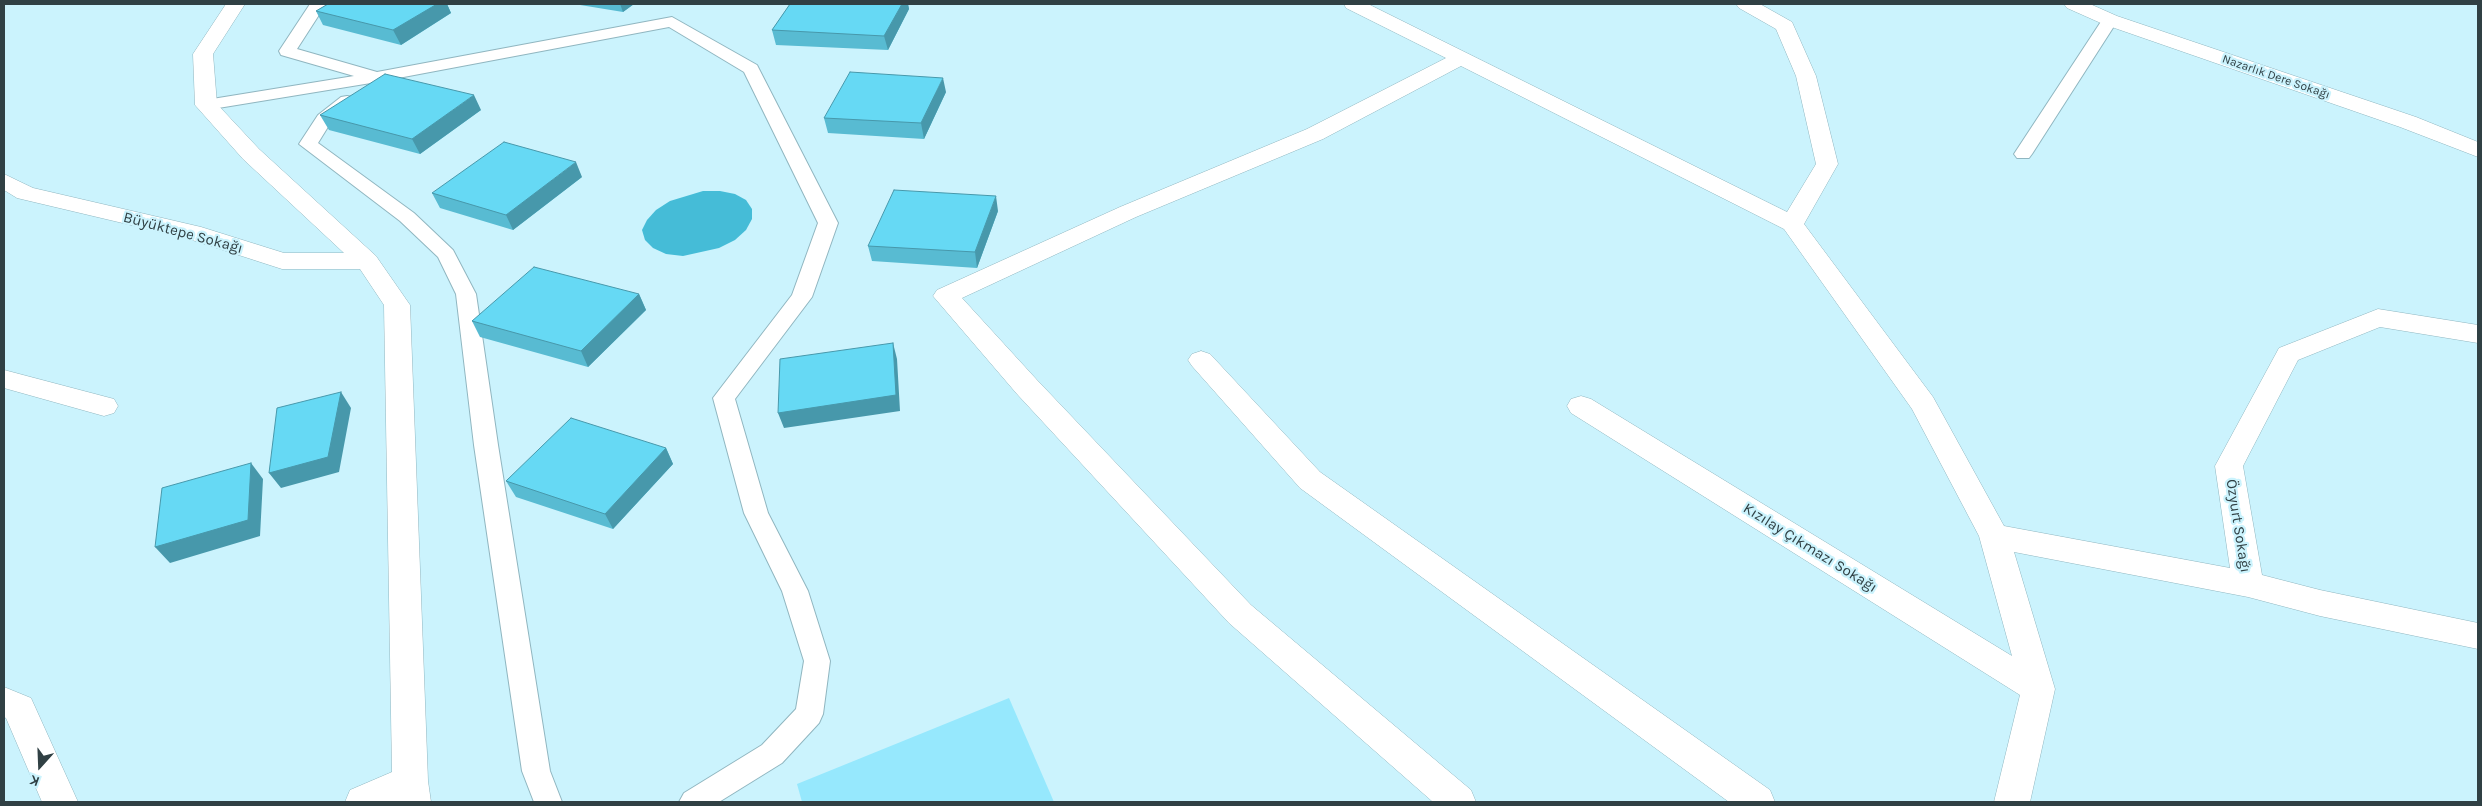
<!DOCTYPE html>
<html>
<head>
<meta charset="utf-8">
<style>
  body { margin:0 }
  #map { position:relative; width:2482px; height:806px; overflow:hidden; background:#cbf3fd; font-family:Karla,sans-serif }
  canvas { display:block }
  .frame { position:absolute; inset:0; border:5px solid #304044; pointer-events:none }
  .north { position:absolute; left:15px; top:741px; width:50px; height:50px; -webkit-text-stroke:4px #cbf3fd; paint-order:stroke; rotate:200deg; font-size:14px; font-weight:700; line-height:20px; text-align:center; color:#304044 }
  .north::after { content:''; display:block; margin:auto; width:18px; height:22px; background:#304044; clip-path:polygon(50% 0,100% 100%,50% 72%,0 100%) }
</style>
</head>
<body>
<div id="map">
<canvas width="2482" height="806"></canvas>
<div class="frame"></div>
<div class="north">K</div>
</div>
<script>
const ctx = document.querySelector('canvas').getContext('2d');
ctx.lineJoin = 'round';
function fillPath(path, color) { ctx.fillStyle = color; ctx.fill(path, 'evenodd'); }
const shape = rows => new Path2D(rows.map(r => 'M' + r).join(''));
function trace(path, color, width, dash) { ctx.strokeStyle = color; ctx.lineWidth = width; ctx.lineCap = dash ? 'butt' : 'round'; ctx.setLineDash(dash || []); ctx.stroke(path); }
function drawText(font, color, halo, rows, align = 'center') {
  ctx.font = font + ' Karla,sans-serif'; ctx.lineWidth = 4.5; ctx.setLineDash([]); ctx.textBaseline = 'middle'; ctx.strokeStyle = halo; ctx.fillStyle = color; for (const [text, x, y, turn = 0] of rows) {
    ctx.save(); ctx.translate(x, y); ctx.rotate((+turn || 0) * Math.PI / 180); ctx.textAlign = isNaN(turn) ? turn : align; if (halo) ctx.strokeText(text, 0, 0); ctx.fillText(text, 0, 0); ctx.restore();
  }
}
const green = shape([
  [1009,698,1054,802,802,802,797,784]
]);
const water = shape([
  [703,191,720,191,735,194,746,200,752,209,752,219,746,230,735,240,719,248,683,256,666,254,653,248,645,240,642,230,647,220,656,210,670,201]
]);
const service = shape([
  [310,4,326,4,297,49,377,72,672,17,757,65,759,69,838,223,812,297,735,399,768,513,808,591,830,661,823,714,819,723,782,763,719,802,679,802,684,793,762,745,796,709,804,661,782,591,744,513,713,398,792,295,818,223,744,72,669,27,377,82,206,110,200,109,197,105,200,101,206,100,354,76,281,55,279,51,310,4],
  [2110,15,2118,20,2032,154,2029,158,2017,158,2014,154,2104,17,2110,15],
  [347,96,353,97,356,101,331,122,318,143,414,213,453,250,476,294,498,445,550,771,562,802,534,802,522,771,474,445,456,294,438,257,400,221,299,144,318,115,341,97,347,96]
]);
const minor = shape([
  [226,4,245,4,213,54,217,104,259,149,376,256,410,305,428,781,431,802,345,802,350,790,392,772,384,305,360,269,282,269,186,238,17,198,4,190,4,174,33,188,201,227,284,253,344,253,243,159,195,105,193,54,226,4],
  [1344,4,1368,4,1787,212,1816,164,1796,76,1776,29,1739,8,1736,4,1760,4,1792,22,1816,76,1838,164,1804,224,1933,397,2004,526,2230,568,2215,466,2279,348,2378,309,2478,325,2478,343,2380,327,2298,360,2243,466,2262,575,2320,590,2478,623,2478,649,2320,616,2248,597,2014,552,2055,689,2030,802,1994,802,2020,695,1571,413,1567,406,1571,399,1581,396,1591,399,2012,656,1979,536,1912,409,1784,229,1461,66,1323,139,1136,217,962,298,1037,380,1251,605,1471,790,1476,802,1433,802,1229,623,1017,394,933,296,937,290,1120,207,1307,129,1446,58,1346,8,1344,4],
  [2064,4,2090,4,2117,16,2416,117,2478,142,2478,157,2400,127,2103,24,2067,8,2064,4],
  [1201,351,1210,354,1320,472,1770,790,1775,802,1729,802,1300,488,1192,366,1188,360,1192,354,1201,351],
  [4,370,114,399,118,406,114,413,104,416,4,388,4,370],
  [4,687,31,698,78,802,42,802,6,718,4,717,4,687]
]);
const wall = shape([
  [328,4,447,4,451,13,401,45,323,25,316,11],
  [574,4,634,4,623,12],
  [790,4,908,4,909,9,888,50,776,45,772,30],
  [946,92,924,139,828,133,824,118],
  [481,110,420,154,329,130,320,115],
  [582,177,513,230,440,208,432,193],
  [998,211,977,268,872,261,868,246],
  [639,294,646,310,588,367,480,337,472,321],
  [666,448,673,464,613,529,516,497,506,481]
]);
const shadedWall = shape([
  [437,4,447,4,451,13,401,45,393,30],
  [620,4,634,4,623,12],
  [902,4,908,4,909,9,888,50,884,36],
  [943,78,946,92,924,139,921,123],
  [474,95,481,110,420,154,412,139],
  [576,162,582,177,513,230,506,215],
  [996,196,998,211,977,268,975,252],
  [639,294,646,310,588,367,581,351],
  [893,343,897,359,900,411,784,428,778,413],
  [341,392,351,408,339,472,281,488,269,473],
  [666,448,673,464,613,529,605,514],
  [251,463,263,479,260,536,170,563,155,547]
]);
const building = shape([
  [328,4,437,4,393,30,316,11,328,4],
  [790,4,902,4,884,36,772,30,790,4],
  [850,72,943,78,921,123,824,118,850,72],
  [385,74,474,95,412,139,320,115,385,74],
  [504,142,576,162,506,215,432,193,504,142],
  [894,190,996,196,975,252,868,246,894,190],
  [534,267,639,294,581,351,472,321,534,267],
  [893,343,896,395,778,413,780,359,893,343],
  [341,392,328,457,269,473,277,408,341,392],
  [571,418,666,448,605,514,506,481,571,418],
  [251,463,248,520,155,547,162,488,251,463]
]);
const farStreetnames = [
  ["Nazarlık Dere Sokağı",2276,77,19]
];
const streetNames = [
  ["Büyüktepe Sokağı",183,233,15],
  ["Özyurt Sokağı",2238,526,81],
  ["Kızılay Çıkmazı Sokağı",1810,548,32]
];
fillPath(green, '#96e8fd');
fillPath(water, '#45bcd7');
trace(service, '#90b6c0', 2);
trace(minor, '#90b6c0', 1);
fillPath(service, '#fff');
fillPath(minor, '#fff');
fillPath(wall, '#58bbd2');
fillPath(shadedWall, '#4798ab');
fillPath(building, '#66d9f4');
trace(building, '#4798ab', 1);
drawText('12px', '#304044', '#cbf3fd', farStreetnames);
drawText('15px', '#304044', '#cbf3fd', streetNames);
</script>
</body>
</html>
